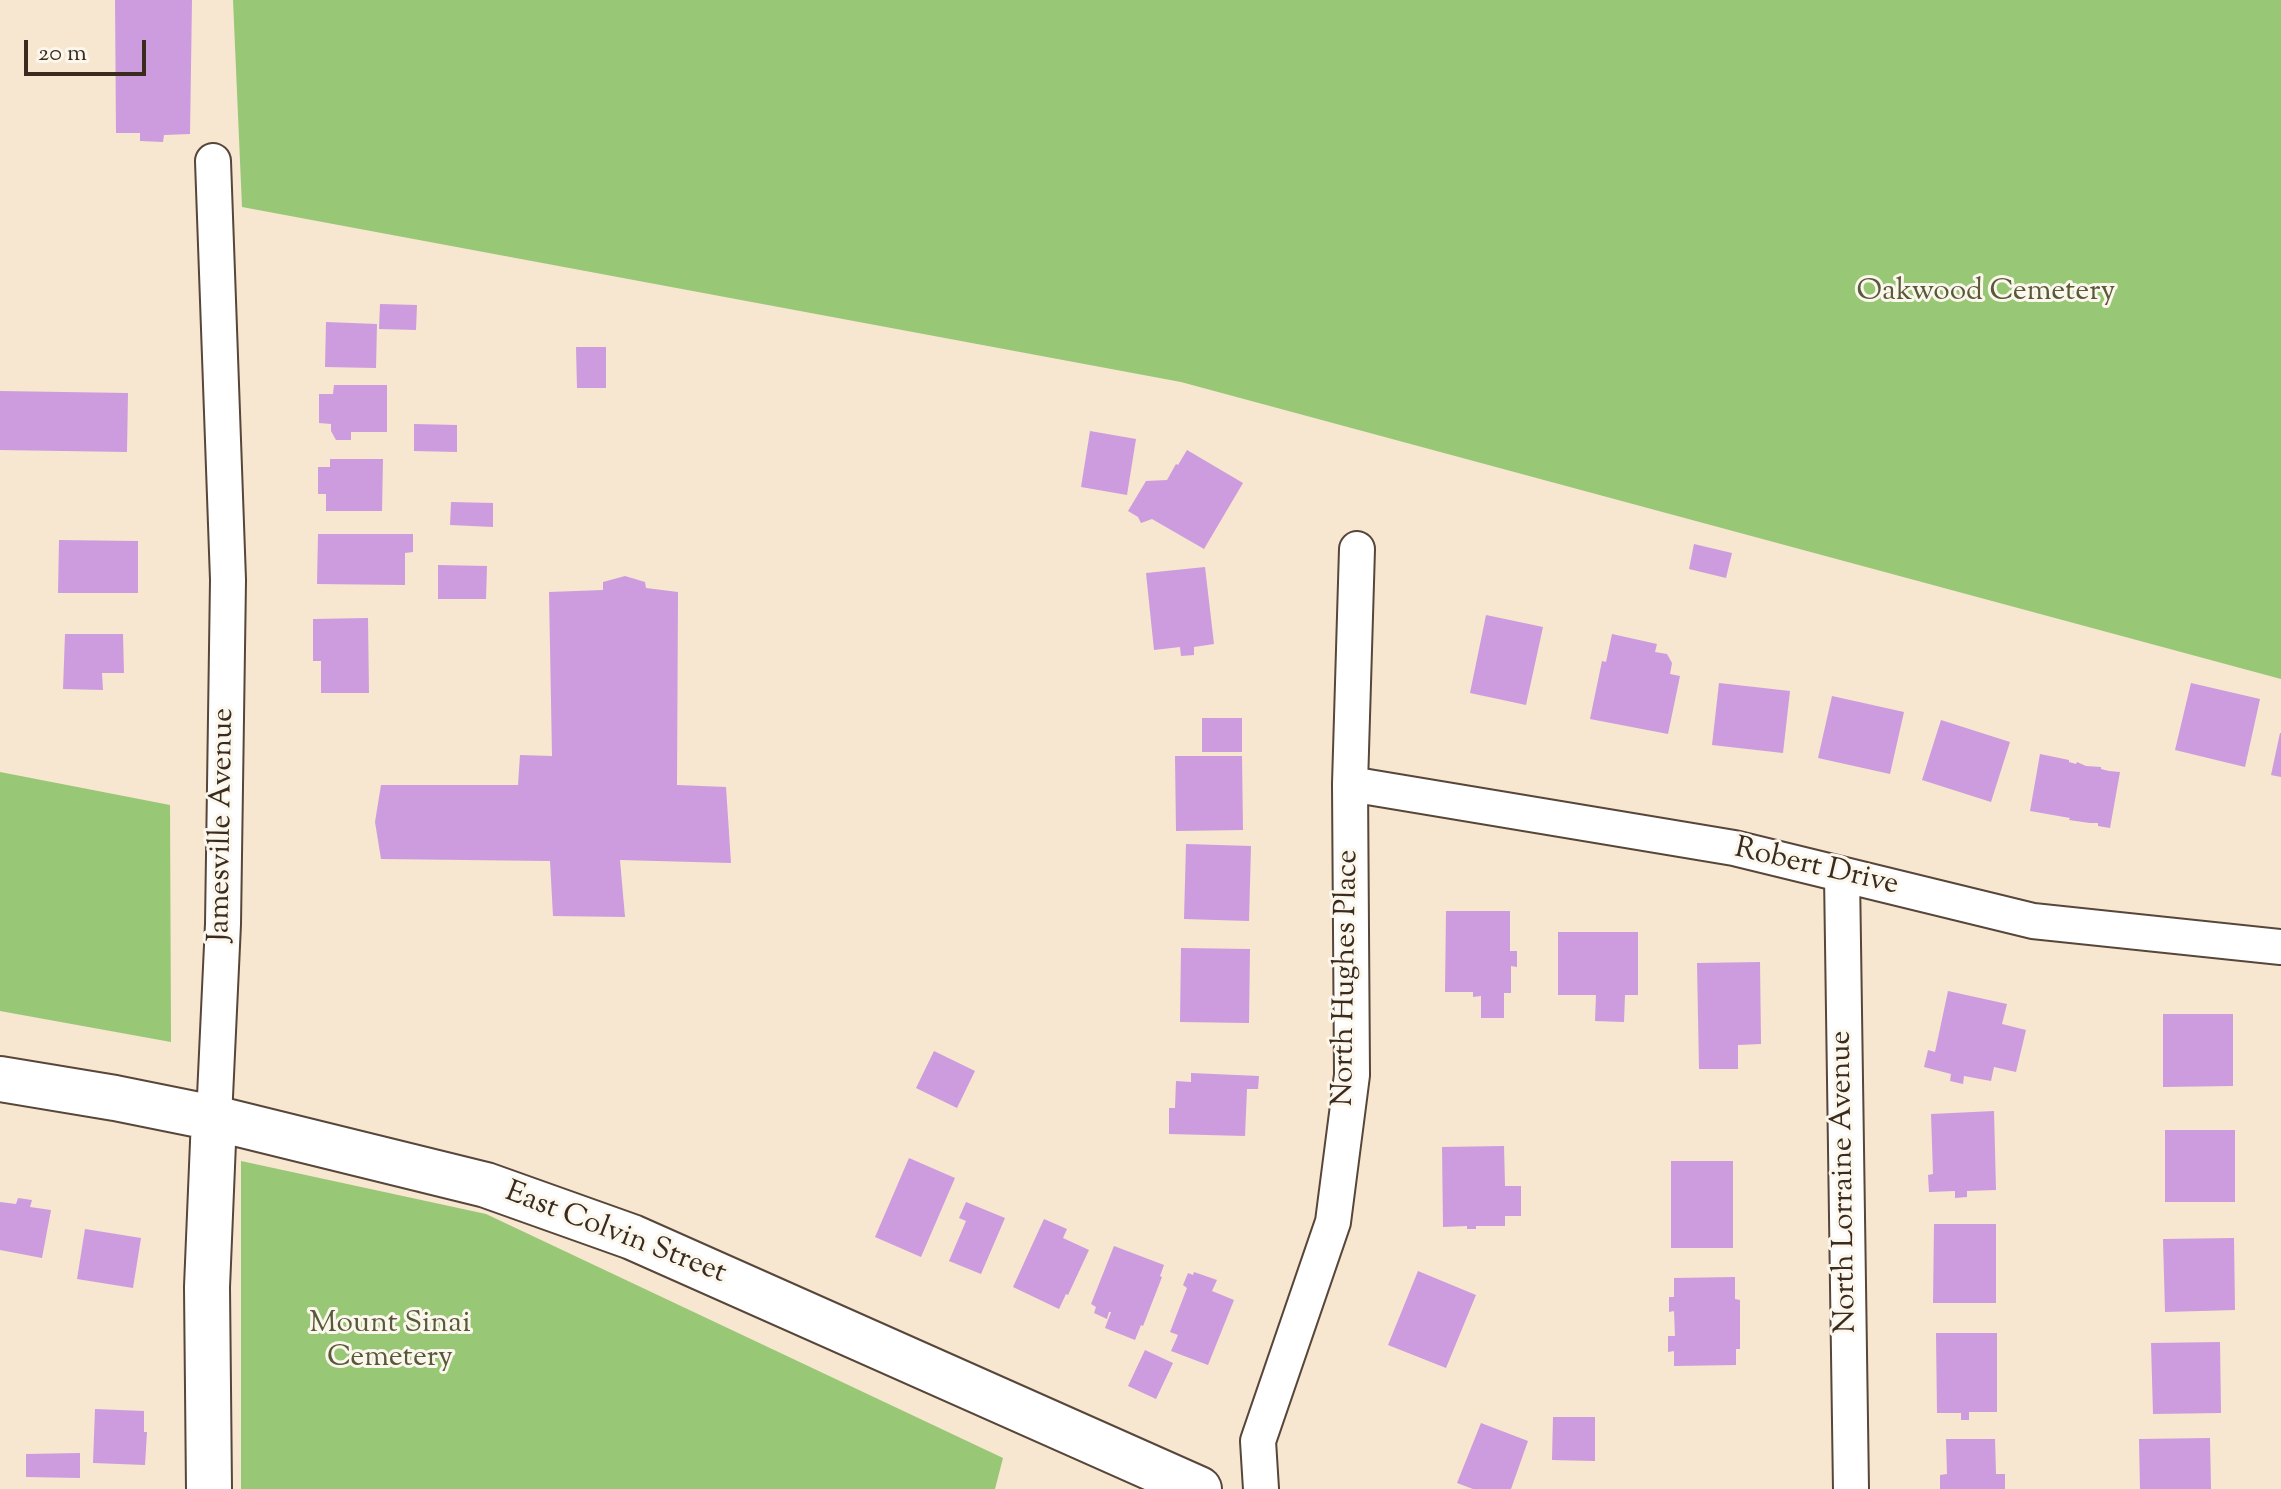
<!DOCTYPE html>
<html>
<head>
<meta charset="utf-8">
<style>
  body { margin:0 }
  #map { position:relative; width:2281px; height:1489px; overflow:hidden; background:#f7e6d0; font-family:"Sorts Mill Goudy",serif }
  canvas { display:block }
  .scale { position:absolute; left:24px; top:40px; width:122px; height:36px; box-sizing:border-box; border:4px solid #3b2a1e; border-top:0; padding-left:10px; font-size:24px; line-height:28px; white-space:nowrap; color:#3b2a1e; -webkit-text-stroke:6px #fbf7ec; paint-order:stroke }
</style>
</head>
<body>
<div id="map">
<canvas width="2281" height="1489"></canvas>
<div class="scale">20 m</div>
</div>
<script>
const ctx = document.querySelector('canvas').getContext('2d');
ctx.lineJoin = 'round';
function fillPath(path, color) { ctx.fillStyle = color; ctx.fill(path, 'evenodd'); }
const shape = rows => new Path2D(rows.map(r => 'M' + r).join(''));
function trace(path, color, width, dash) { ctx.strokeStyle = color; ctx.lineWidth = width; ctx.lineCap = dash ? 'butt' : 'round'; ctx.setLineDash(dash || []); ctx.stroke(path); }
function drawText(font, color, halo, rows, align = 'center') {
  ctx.font = font + ' "Sorts Mill Goudy",serif'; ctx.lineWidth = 6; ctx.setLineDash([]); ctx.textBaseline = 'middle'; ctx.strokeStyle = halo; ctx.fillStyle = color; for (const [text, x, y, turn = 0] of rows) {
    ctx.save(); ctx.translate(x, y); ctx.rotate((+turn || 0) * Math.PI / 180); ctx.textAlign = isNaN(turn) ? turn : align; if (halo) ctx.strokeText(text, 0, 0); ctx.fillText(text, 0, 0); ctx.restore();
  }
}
const green = shape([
  [233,0,2281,0,2281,679,1181,382,242,207],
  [0,772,170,805,171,1042,0,1011],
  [241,1161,486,1214,1003,1458,995,1489,241,1489]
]);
const building = shape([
  [115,0,192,0,190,134,164,135,163,142,140,141,140,133,116,133],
  [380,304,417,305,416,330,379,329],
  [326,322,377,324,376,368,325,367],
  [576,347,606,347,606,388,577,388],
  [334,385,387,385,387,432,351,432,351,440,336,440,331,431,331,424,319,423,319,394,333,394],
  [0,391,128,393,127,452,0,450],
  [414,424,457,425,457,452,414,451],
  [1090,431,1136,439,1127,495,1081,487],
  [1187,450,1243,483,1204,549,1152,519,1141,523,1138,517,1128,511,1146,481,1167,480,1176,464,1178,465],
  [330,459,383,459,382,511,326,511,326,494,318,494,318,467,330,467],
  [451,502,493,503,493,527,450,525],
  [318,534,413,534,413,552,405,553,405,585,317,584],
  [59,540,138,541,138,593,58,593],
  [1694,544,1732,553,1726,578,1689,569],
  [438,565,487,566,486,599,438,599],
  [1205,567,1214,644,1194,647,1194,655,1181,656,1180,647,1154,650,1146,573],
  [625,576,645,582,646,588,678,592,677,785,726,787,731,863,620,860,625,917,553,916,550,861,381,859,375,822,381,785,518,785,520,755,552,756,549,592,603,590,603,582],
  [1486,615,1543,627,1526,705,1470,693],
  [368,618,369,693,321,693,321,661,313,661,313,619],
  [65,634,123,634,124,673,102,673,103,690,63,689],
  [1612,634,1657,644,1655,652,1667,654,1672,663,1670,674,1680,676,1668,734,1590,719,1602,661,1606,662],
  [1719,683,1790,691,1783,753,1712,745],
  [2191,683,2260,699,2245,767,2175,750],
  [1832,696,1904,712,1890,774,1818,758],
  [1202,718,1242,718,1242,752,1202,752],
  [1941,720,2010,742,1991,802,1922,780],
  [2280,733,2281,733,2281,777,2271,775],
  [2040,754,2069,760,2069,762,2076,764,2077,762,2086,766,2101,767,2101,769,2109,771,2120,772,2110,828,2098,826,2098,823,2090,823,2069,820,2070,818,2030,811],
  [1175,756,1242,756,1243,830,1176,831],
  [1186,844,1251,846,1249,921,1184,919],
  [1446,911,1510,911,1510,951,1517,951,1517,967,1511,966,1511,993,1504,993,1504,1018,1481,1018,1481,996,1473,997,1473,992,1445,992],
  [1558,932,1638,932,1638,995,1625,995,1624,1022,1595,1021,1596,995,1558,995],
  [1181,948,1250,949,1249,1023,1180,1022],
  [1760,962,1761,1044,1738,1045,1738,1069,1699,1069,1697,963],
  [1948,991,2007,1004,2002,1024,2026,1030,2016,1072,1994,1067,1991,1081,1964,1076,1963,1084,1950,1081,1951,1074,1924,1067,1928,1050,1935,1052],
  [2163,1014,2233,1014,2233,1086,2163,1087],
  [934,1051,975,1071,957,1108,916,1088],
  [1191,1073,1259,1076,1258,1089,1247,1089,1245,1136,1169,1134,1169,1108,1175,1108,1176,1081,1191,1082],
  [1994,1111,1996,1190,1967,1191,1967,1197,1955,1198,1955,1191,1929,1192,1928,1175,1933,1174,1931,1114],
  [2165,1130,2235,1130,2235,1202,2165,1202],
  [1504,1146,1505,1186,1521,1186,1521,1216,1505,1216,1505,1226,1476,1226,1476,1229,1467,1229,1467,1226,1443,1227,1442,1147],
  [909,1158,955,1178,921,1257,875,1237],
  [1671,1161,1733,1161,1733,1248,1671,1248],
  [18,1198,32,1200,30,1207,51,1210,42,1258,0,1250,0,1202,16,1204],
  [966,1202,1005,1218,981,1274,949,1261,966,1221,959,1218],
  [1044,1219,1067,1229,1063,1238,1089,1250,1068,1295,1066,1294,1059,1309,1013,1287],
  [1934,1224,1996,1224,1996,1303,1933,1303],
  [85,1229,141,1238,133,1288,77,1279],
  [2234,1238,2235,1310,2165,1312,2163,1239],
  [1114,1246,1164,1265,1160,1276,1162,1277,1143,1326,1141,1325,1135,1340,1105,1328,1111,1312,1109,1312,1107,1319,1094,1313,1096,1307,1091,1304],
  [1418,1271,1476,1295,1446,1368,1388,1345],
  [1194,1272,1217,1280,1212,1291,1234,1300,1208,1365,1171,1351,1178,1335,1170,1332,1187,1288,1183,1285,1188,1273,1193,1275],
  [1735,1277,1735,1299,1740,1300,1740,1349,1736,1349,1736,1365,1674,1366,1674,1351,1668,1352,1668,1336,1675,1336,1674,1311,1669,1312,1669,1297,1674,1297,1674,1278],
  [1936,1333,1997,1333,1997,1412,1969,1412,1969,1420,1961,1420,1961,1413,1937,1413],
  [2220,1342,2221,1413,2153,1414,2151,1343],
  [1145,1350,1173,1363,1156,1399,1128,1386],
  [95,1409,144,1411,144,1432,147,1432,145,1465,93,1463],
  [1553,1417,1595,1417,1595,1461,1552,1460],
  [1481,1423,1528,1441,1511,1489,1473,1489,1457,1483],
  [2210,1438,2211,1489,2140,1489,2139,1439],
  [1946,1439,1995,1439,1996,1474,2005,1474,2005,1489,1940,1489,1940,1475,1947,1474],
  [80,1453,80,1478,26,1477,26,1454]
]);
const street = shape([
  [213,161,228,580,223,924,214,1118],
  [1350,784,1734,848,2033,921,2281,947],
  [1842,875,1851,1489],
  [1261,1489,1258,1441,1333,1222,1352,1075,1350,784,1357,549]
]);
const secondary = shape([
  [0,1079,115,1098,214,1118,486,1185,632,1237,1199,1489],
  [209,1489,207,1287,214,1118]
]);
const parkNames = [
  ["Oakwood Cemetery",1986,294],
  ["Mount Sinai",390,1326],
  ["Cemetery",390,1360]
];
const streetNames = [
  ["Jamesville Avenue",224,825,-89],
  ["Robert Drive",1816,869,13],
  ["North Hughes Place",1348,978,-89],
  ["North Lorraine Avenue",1846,1182,-91],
  ["East Colvin Street",615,1235,21]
];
fillPath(green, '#98c776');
fillPath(building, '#cc9cdf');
trace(street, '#574639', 38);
trace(secondary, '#574639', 48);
trace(street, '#fff', 34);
trace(secondary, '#fff', 44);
drawText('30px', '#575938', '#fbf7ec', parkNames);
drawText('30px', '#3b2a1e', '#fbf7ec', streetNames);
</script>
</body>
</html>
